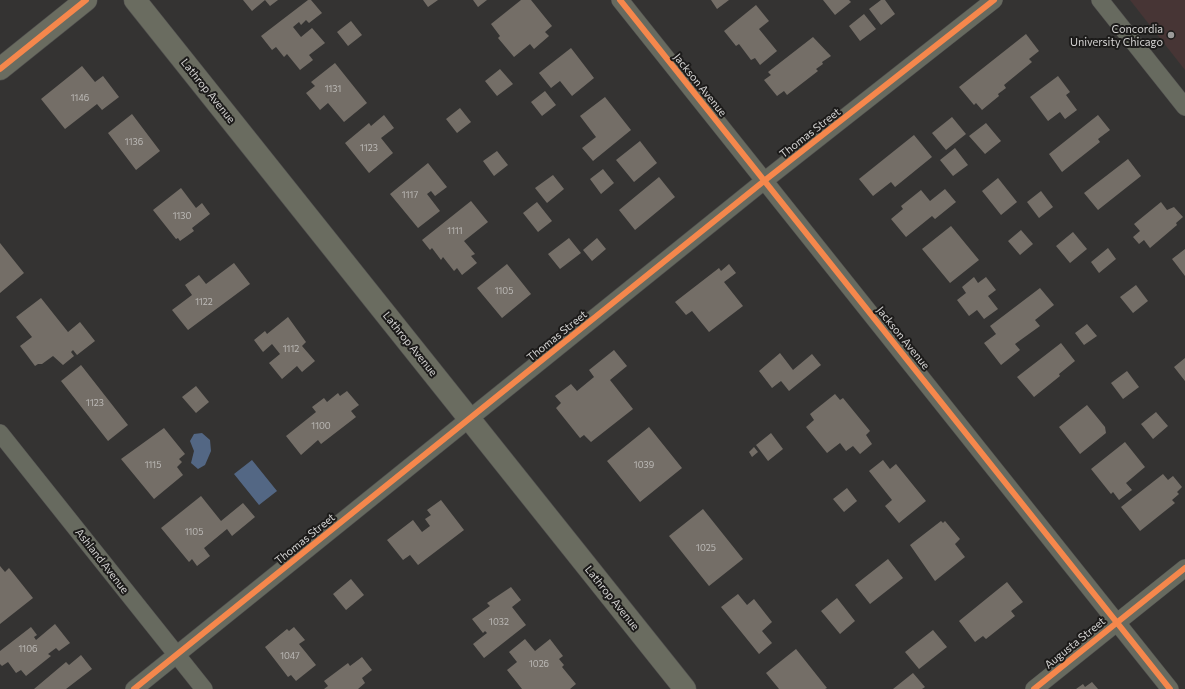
<!DOCTYPE html>
<html>
<head>
<meta charset="utf-8">
<style>
  body { margin:0 }
  canvas { display:block; background:#343332 }
</style>
</head>
<body>
<canvas width="1185" height="689"></canvas>
<script>
const ctx = document.querySelector('canvas').getContext('2d');
ctx.lineJoin = 'round';
function fillPath(path, color) { ctx.fillStyle = color; ctx.fill(path, 'evenodd'); }
const shape = rows => new Path2D(rows.map(r => 'M' + r).join(''));
function trace(path, color, width, dash) { ctx.strokeStyle = color; ctx.lineWidth = width; ctx.lineCap = dash ? 'butt' : 'round'; ctx.setLineDash(dash || []); ctx.stroke(path); }
function drawText(font, color, halo, rows, align = 'center') {
  ctx.font = font + ' Commissioner,sans-serif'; ctx.lineWidth = 4; ctx.setLineDash([]); ctx.textBaseline = 'middle'; ctx.strokeStyle = halo; ctx.fillStyle = color; for (const [text, x, y, turn = 0] of rows) {
    ctx.save(); ctx.translate(x, y); ctx.rotate((+turn || 0) * Math.PI / 180); ctx.textAlign = isNaN(turn) ? turn : align; if (halo) ctx.strokeText(text, 0, 0); ctx.fillText(text, 0, 0); ctx.restore();
  }
}
const education = shape([
  [1130,0,1185,0,1185,70]
]);
const water = shape([
  [202,433,210,440,211,451,205,465,198,469,191,463,194,451,190,441,194,434],
  [252,460,277,491,259,505,234,474]
]);
const building = shape([
  [243,0,278,0,270,6,265,0,252,11],
  [308,0,311,0,322,13,309,23,306,20,301,25,299,22,293,27,301,37,312,28,325,43,309,55,313,60,300,70,287,54,284,57,276,47,272,50,261,36],
  [423,0,438,0,428,7],
  [473,0,487,0,478,7],
  [521,0,531,0,552,26,545,32,549,36,534,49,530,44,514,57,498,38,500,36,491,24],
  [711,0,729,0,717,9],
  [823,0,849,0,851,2,835,15],
  [881,0,885,0,895,14,881,25,869,9],
  [756,5,769,21,759,29,777,51,760,65,755,58,751,60,739,44,736,46,724,31],
  [864,14,876,29,860,41,849,26],
  [351,21,362,35,348,46,337,32],
  [1026,34,1039,51,1029,59,1032,62,1004,85,1006,88,998,94,999,96,982,110,976,103,974,105,959,87],
  [813,37,831,56,822,62,823,64,816,69,818,71,787,95,784,91,777,96,764,80,771,75,768,72],
  [571,48,594,78,572,96,560,81,551,88,539,73],
  [335,63,367,103,344,122,328,103,320,110,306,93,315,86,311,82],
  [82,66,95,82,103,76,119,97,102,110,97,104,65,129,41,99],
  [500,69,513,84,497,96,485,81],
  [1058,76,1070,92,1066,95,1077,110,1065,119,1060,112,1048,121,1030,97],
  [545,91,556,105,542,116,531,102],
  [605,97,631,130,593,161,582,148,596,137,580,116],
  [460,108,471,122,457,133,446,119],
  [132,114,160,151,136,170,108,133],
  [384,115,394,128,381,138,393,153,369,173,345,143,369,123,371,126],
  [1098,115,1110,130,1098,139,1100,142,1062,172,1049,154],
  [952,117,966,134,946,150,932,133],
  [986,123,1001,141,985,154,969,136],
  [914,135,932,157,895,187,891,182,873,196,859,179],
  [640,141,657,163,634,182,616,160],
  [955,148,968,165,953,176,940,160],
  [497,151,508,165,494,176,483,161],
  [1128,159,1141,176,1098,210,1084,193],
  [428,163,447,187,435,196,431,191,427,194,440,211,418,228,390,194],
  [603,169,614,183,601,194,590,179],
  [553,175,564,189,547,203,535,188],
  [659,177,675,197,635,230,619,210],
  [998,178,1017,202,1001,215,982,191],
  [181,188,196,208,202,203,210,214,192,228,194,231,180,241,178,238,176,239,153,210],
  [945,189,956,202,935,219,932,216,906,237,891,219,903,209,901,206,921,190,930,201],
  [1041,191,1053,207,1039,218,1027,202],
  [471,201,488,222,464,241,475,254,471,256,477,263,462,275,457,268,454,271,443,257,441,260,432,248,430,250,422,240],
  [537,202,552,221,538,232,523,213],
  [1161,202,1167,210,1174,207,1183,217,1176,223,1177,225,1150,248,1144,240,1139,244,1133,237,1140,231,1134,224],
  [951,226,979,260,950,283,922,249],
  [1021,230,1033,244,1020,255,1008,241],
  [1073,232,1087,249,1070,263,1056,246],
  [569,238,581,253,560,269,548,254],
  [597,238,606,249,592,261,583,250],
  [0,243,24,273,0,293],
  [1108,248,1116,259,1099,273,1091,262],
  [1185,249,1185,276,1172,259],
  [234,263,250,284,188,330,172,310,192,295,185,285,199,275,206,284],
  [507,264,531,294,502,318,477,288],
  [729,264,736,273,724,282,743,306,709,332,692,311,686,315,675,302,719,268,721,271],
  [974,277,978,283,986,277,996,290,988,296,998,309,984,319,977,310,969,316,957,300,966,293,962,287],
  [1136,285,1148,301,1133,313,1120,297],
  [1040,288,1054,305,1035,320,1040,326,1015,344,1020,350,1001,365,984,343,996,334,990,326],
  [41,298,68,332,80,322,95,341,77,355,73,350,71,352,74,356,63,365,53,356,42,364,38,364,35,366,20,346,32,337,16,317],
  [288,317,306,342,302,346,315,361,302,372,297,366,282,379,269,363,280,354,272,344,263,352,254,340,265,331,267,334],
  [1087,324,1097,336,1084,345,1075,333],
  [1061,343,1075,361,1059,374,1060,376,1034,397,1017,377],
  [614,350,627,366,610,380,633,409,591,442,584,435,580,438,556,408,561,403,555,396,571,384,577,391,594,377,589,370],
  [780,353,793,370,812,354,821,365,789,391,781,381,772,388,759,371],
  [1185,358,1185,381,1174,367],
  [81,365,128,425,108,441,61,381],
  [1127,371,1139,387,1123,399,1111,383],
  [196,386,209,402,196,413,182,397],
  [347,391,359,405,351,411,356,417,321,444,318,440,301,455,286,436,316,412,312,407,324,398,327,402,338,393,340,396],
  [835,394,840,400,843,398,870,431,866,435,872,444,860,454,853,446,846,451,840,443,827,453,806,427,814,420,810,414],
  [1087,405,1105,427,1106,433,1080,454,1059,427],
  [1156,412,1168,426,1153,439,1141,424],
  [649,427,682,468,640,502,607,461],
  [164,428,185,454,179,459,182,462,177,467,183,475,154,499,121,459],
  [771,433,783,449,768,461,756,445],
  [1125,442,1145,467,1126,483,1132,490,1119,500,1113,492,1111,494,1091,469],
  [754,447,758,452,752,457,749,452],
  [883,460,890,469,896,464,926,501,899,523,885,506,892,500,869,471],
  [1163,474,1168,480,1173,476,1182,487,1177,492,1179,494,1172,500,1175,503,1140,531,1121,507],
  [847,488,857,501,844,512,833,499],
  [201,496,221,521,243,503,255,517,232,536,227,529,204,548,210,556,197,566,192,559,189,562,161,528],
  [441,500,464,530,418,565,410,555,403,560,387,540,413,520,422,532,430,526,425,519,431,515,427,510],
  [703,509,743,559,709,586,669,536],
  [941,521,943,523,945,521,960,539,955,544,965,557,935,581,910,545],
  [888,559,903,578,870,604,855,585],
  [0,566,5,572,9,568,33,598,0,624],
  [351,579,364,595,346,610,333,594],
  [1007,582,1023,602,1011,611,1015,616,986,639,983,636,975,642,959,621],
  [511,587,521,600,512,607,526,625,484,658,473,644,487,633,485,631,483,633,472,619,490,606,487,603],
  [738,594,747,605,754,599,772,622,762,631,772,643,759,654,721,607],
  [837,598,855,621,840,634,821,611],
  [55,624,70,643,59,651,56,648,48,654,51,656,26,676,21,670,16,673,8,662,2,666,0,664,0,651,31,627,37,635,34,637,36,640],
  [294,627,305,640,299,644,316,665,296,681,291,675,288,677,265,647,287,629,289,631],
  [933,630,947,647,919,669,905,652],
  [525,639,535,651,550,639,563,656,559,659,564,665,562,667,576,684,570,689,522,689,507,670,517,662,509,652],
  [796,649,827,688,825,689,779,689,766,673],
  [81,655,92,669,66,689,34,689,66,662,69,665],
  [362,657,372,670,362,678,365,683,358,689,324,689,328,686,324,681,348,663,350,666],
  [913,673,925,687,922,689,893,689],
  [1092,682,1098,689,1076,689,1083,684,1085,687]
]);
const street = shape([
  [620,0,1170,689],
  [1100,0,1185,107],
  [0,433,204,689],
  [134,689,764,181,994,0],
  [1034,689,1185,568]
]);
const secondary = shape([
  [135,0,685,689],
  [0,69,86,0]
]);
const cycleway = shape([
  [620,0,1170,689],
  [0,69,86,0],
  [134,689,764,181,994,0],
  [1034,689,1185,568]
]);
const markers = [
  [1171,35,4,"#9c9b9a"]
];
const numberNames = [
  ["1131",333,89],
  ["1146",80,98],
  ["1136",134,142],
  ["1123",369,148],
  ["1117",410,195],
  ["1130",182,216],
  ["1111",455,231],
  ["1105",504,291],
  ["1122",204,302],
  ["1112",291,349],
  ["1123",95,403],
  ["1100",321,426],
  ["1115",153,465],
  ["1039",644,465],
  ["1105",194,532],
  ["1025",706,548],
  ["1032",499,622],
  ["1106",28,649],
  ["1047",290,656],
  ["1026",539,664]
];
const poiNames = [
  ["Concordia",1163,29],
  ["University Chicago",1163,42]
];
const streetNames = [
  ["Jackson Avenue",700,85,51],
  ["Lathrop Avenue",208,91,51],
  ["Thomas Street",810,133,-38],
  ["Thomas Street",557,336,-39],
  ["Jackson Avenue",903,338,51],
  ["Lathrop Avenue",410,344,51],
  ["Thomas Street",305,539,-39],
  ["Ashland Avenue",102,561,52],
  ["Lathrop Avenue",612,598,51],
  ["Augusta Street",1075,643,-39]
];
fillPath(education, '#473535');
fillPath(water, '#536784');
fillPath(building, '#746e67');
trace(street, '#51504f', 18);
trace(secondary, '#51504f', 23);
trace(street, '#676a5f', 17);
trace(secondary, '#6a6c60', 22);
trace(cycleway, '#f5874c', 6);
for (const [x, y, r, color] of markers) { const dot = new Path2D(); dot.arc(x, y, r, 0, 2 * Math.PI); ctx.fillStyle = color; ctx.fill(dot); trace(dot, '#1c1b1a', 1.5); }
drawText('9px', '#bcbab7', null, numberNames);
drawText('11px', '#d4d3d2', '#1c1b1a', poiNames, 'right');
drawText('11px', '#d4d3d2', '#1c1b1a', streetNames);
</script>
</body>
</html>
